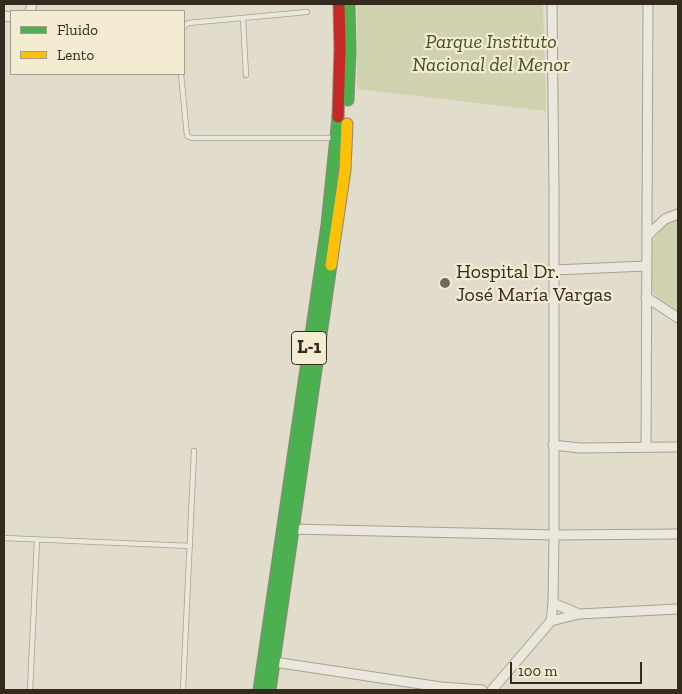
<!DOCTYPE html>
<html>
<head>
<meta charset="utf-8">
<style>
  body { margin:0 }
  #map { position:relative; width:682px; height:694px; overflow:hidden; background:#e2dccc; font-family:"Zilla Slab",serif }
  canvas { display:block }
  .frame { position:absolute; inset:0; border:5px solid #352a1e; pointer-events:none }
  .legend { position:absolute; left:10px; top:10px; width:175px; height:65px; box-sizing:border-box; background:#f3ebd2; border:1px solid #a79e8a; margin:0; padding:6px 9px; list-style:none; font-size:15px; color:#352a1e }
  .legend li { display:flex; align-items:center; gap:10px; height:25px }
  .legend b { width:25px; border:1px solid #a79e8a }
  .scale { position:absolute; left:510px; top:662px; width:132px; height:22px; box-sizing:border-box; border:2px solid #352a1e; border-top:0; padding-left:6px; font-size:15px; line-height:18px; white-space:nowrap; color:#352a1e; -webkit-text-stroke:4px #f3ebd2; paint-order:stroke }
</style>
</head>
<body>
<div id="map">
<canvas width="682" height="694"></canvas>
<div class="frame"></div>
<ul class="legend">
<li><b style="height:6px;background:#4caf50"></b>Fluido</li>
<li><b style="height:6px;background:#ffc107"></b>Lento</li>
</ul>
<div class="scale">100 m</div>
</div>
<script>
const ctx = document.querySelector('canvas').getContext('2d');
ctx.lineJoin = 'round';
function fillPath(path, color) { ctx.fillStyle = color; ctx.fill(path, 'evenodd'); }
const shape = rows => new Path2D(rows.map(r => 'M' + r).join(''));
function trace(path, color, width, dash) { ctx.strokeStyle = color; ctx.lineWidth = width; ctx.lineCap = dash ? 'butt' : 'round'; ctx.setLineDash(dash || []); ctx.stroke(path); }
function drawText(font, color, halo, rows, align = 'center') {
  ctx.font = font + ' "Zilla Slab",serif'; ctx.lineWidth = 4.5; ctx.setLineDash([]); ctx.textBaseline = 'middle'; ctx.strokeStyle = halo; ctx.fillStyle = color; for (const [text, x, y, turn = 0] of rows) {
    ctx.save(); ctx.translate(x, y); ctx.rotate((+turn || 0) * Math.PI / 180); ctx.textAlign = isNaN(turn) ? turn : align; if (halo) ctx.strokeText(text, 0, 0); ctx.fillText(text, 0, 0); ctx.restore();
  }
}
const green = shape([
  [357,4,543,4,546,111,357,89],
  [678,216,678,315,663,305,652,291,647,274,647,256,653,240,664,226]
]);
const lane = shape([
  [243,18,246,75],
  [184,27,188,23,307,12],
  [181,74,187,136,192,138,336,138],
  [4,538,190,546],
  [30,690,37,540],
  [183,690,194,451]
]);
const street = shape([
  [30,11,32,4],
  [4,16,11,17],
  [647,236,665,219,678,214],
  [554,270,646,266],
  [646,297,678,318],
  [553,445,580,448,678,447],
  [646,447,648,4],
  [290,529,554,535,678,534],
  [553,603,579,614],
  [551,621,553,603,554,535,554,191,552,4],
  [274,662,441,687,482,690],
  [492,690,551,621,579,614,678,609]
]);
const fast = shape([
  [348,100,350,51,349,4],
  [259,690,327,225,338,117],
  [270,690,331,265]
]);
const slow = shape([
  [331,265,345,170,347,124]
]);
const jam = shape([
  [338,117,340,49,339,4]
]);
const markers = [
  [445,283,6,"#72685b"]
];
const shields = [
  [309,348,35]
];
const shieldNames = [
  ["L-1",309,348]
];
const parkNames = [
  ["Parque Instituto",491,42],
  ["Nacional del Menor",491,65]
];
const poiNames = [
  ["Hospital Dr.",456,272],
  ["José María Vargas",456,295]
];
fillPath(green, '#d0d1af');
trace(lane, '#a7a195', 6);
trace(street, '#a7a195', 11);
trace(fast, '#8d877c', 13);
trace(slow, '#8d877c', 13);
trace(jam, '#8d877c', 13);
trace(lane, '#eae7dd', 4.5);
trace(street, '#eae7dd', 9);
trace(fast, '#4caf50', 11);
trace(slow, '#ffc107', 11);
trace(jam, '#c62828', 11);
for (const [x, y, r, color] of markers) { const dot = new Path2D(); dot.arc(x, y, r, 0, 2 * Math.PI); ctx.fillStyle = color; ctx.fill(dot); trace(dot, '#f3ebd2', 2); }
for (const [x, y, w] of shields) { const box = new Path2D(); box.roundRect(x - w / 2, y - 16.5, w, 33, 4); ctx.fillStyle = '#f3ebd2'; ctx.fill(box); trace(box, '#352a1e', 1); }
drawText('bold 19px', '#352a1e', null, shieldNames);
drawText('italic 20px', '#435026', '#f3ebd2', parkNames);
drawText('20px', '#352a1e', '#f3ebd2', poiNames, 'left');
</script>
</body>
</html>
